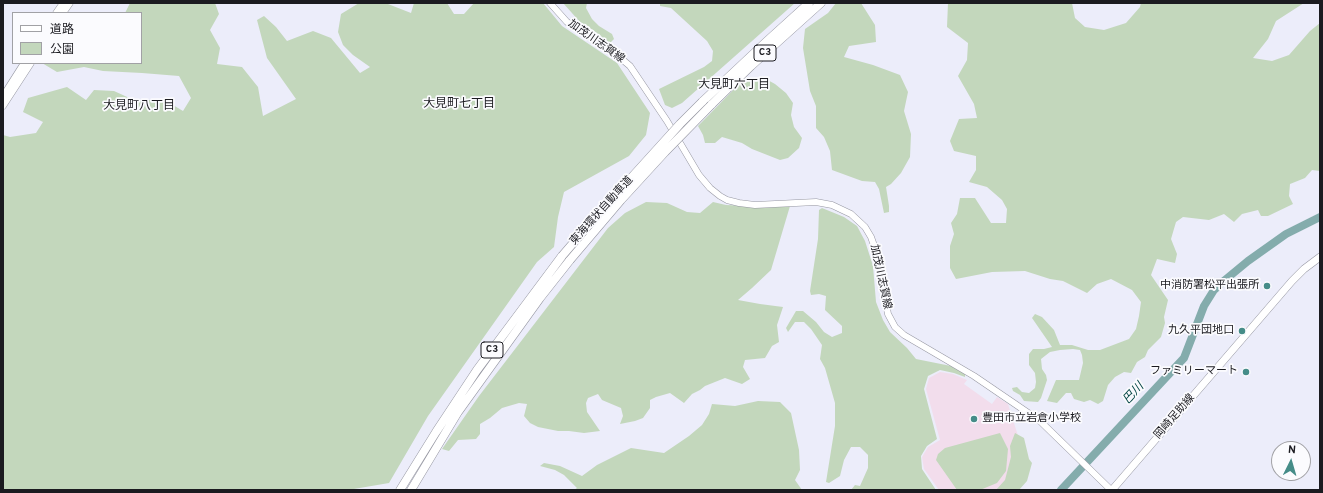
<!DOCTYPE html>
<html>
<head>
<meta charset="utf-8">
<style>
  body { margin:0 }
  #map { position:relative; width:1323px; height:493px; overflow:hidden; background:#ecedfa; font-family:Overpass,"Noto Sans JP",sans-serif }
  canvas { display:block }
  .frame { position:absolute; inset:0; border:4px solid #1b1b20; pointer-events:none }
  .legend { position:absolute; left:12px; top:12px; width:130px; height:52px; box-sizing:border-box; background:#fbfbfe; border:1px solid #a1a1a5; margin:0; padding:5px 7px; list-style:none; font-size:12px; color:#1b1b20 }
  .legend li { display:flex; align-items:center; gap:8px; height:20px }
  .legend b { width:20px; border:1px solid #a1a1a5 }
  .north { position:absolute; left:1271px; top:441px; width:40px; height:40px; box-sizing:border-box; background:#fbfbfe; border:1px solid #a1a1a5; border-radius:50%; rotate:5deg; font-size:11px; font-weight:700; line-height:16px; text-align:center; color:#1b1b20 }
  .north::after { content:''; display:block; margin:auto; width:14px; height:18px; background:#458c88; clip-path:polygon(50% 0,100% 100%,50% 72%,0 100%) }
</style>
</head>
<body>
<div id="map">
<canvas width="1323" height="493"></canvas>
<div class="frame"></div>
<ul class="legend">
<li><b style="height:5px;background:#fff"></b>道路</li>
<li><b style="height:11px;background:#c3d7bc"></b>公園</li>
</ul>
<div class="north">N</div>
</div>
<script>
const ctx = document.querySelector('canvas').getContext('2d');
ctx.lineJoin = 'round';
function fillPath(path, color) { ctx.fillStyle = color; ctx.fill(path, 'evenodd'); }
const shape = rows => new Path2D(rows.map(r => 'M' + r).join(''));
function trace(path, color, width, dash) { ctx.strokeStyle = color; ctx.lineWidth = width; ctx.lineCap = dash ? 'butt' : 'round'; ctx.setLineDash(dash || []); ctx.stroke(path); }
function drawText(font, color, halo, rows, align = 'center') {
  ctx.font = font + ' Overpass,"Noto Sans JP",sans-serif'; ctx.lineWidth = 3.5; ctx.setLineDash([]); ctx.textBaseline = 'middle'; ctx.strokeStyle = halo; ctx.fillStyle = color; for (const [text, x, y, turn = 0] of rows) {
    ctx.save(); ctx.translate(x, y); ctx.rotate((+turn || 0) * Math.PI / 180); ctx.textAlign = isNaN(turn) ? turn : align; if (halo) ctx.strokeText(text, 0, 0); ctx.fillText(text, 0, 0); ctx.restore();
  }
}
const education = shape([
  [940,372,953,374,967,380,964,384,992,404,997,397,1008,404,1024,455,1012,490,939,490,924,469,922,457,928,447,940,440,926,389,929,378]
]);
const green = shape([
  [130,3,215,3,219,14,210,30,220,48,217,64,242,67,258,87,263,116,296,99,267,58,257,20,264,16,276,27,287,41,313,31,331,38,360,73,370,67,353,55,343,45,338,32,341,14,359,3,388,3,388,4,411,13,414,3,447,3,454,14,464,14,474,3,543,3,562,26,617,63,650,113,646,135,629,156,564,192,558,217,554,247,537,262,428,416,389,483,348,490,3,490,3,135,10,137,36,133,43,122,23,112,28,98,67,87,86,100,94,90,114,91,136,101,163,99,183,111,191,98,179,76,142,73,103,71,84,67,57,72,42,63,141,63,141,13,125,13],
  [563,3,587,3,586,8,592,19,599,26,612,34,614,39,610,43,593,30,580,22],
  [660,3,795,3,682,103,672,108,665,105,659,89,704,67,712,61,713,51,707,41,671,8,660,6],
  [836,3,861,3,875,25,876,42,849,46,844,57,873,65,900,75,908,92,904,111,911,134,910,157,901,173,891,184,886,187,889,206,889,212,884,213,879,189,875,182,862,181,832,170,830,151,824,137,816,128,816,106,810,91,803,48,805,29,828,13],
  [948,3,1072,3,1075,18,1085,27,1104,30,1126,23,1140,7,1141,3,1304,3,1276,21,1268,39,1253,58,1272,61,1289,55,1310,31,1320,23,1320,171,1312,170,1305,178,1290,184,1289,196,1293,204,1268,216,1261,216,1258,210,1242,214,1234,222,1224,214,1209,220,1183,217,1176,222,1171,239,1177,254,1175,263,1157,259,1151,275,1168,300,1164,317,1165,323,1161,337,1148,350,1145,357,1137,362,1131,373,1124,372,1115,377,1108,385,1103,401,1098,404,1090,400,1084,402,1074,399,1071,393,1066,393,1057,403,1047,401,1056,380,1079,380,1083,363,1082,355,1080,350,1073,349,1060,350,1050,352,1041,359,1042,369,1046,375,1047,380,1041,398,1038,402,1024,401,1020,395,1013,391,1012,388,1017,387,1022,392,1029,393,1035,388,1036,382,1035,373,1029,365,1029,354,1033,349,1044,349,1052,347,1032,318,1035,314,1042,317,1054,330,1060,345,1072,345,1088,350,1100,350,1129,339,1136,329,1139,316,1141,302,1132,290,1111,279,1097,284,1087,293,1063,281,1050,279,1025,271,992,272,956,279,950,268,950,246,954,234,951,223,957,214,960,198,975,198,991,223,1006,223,1007,209,1002,200,987,187,969,182,976,170,976,156,954,151,950,141,959,119,977,118,974,104,958,76,967,60,968,43,947,27],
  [764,78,775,84,786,93,793,103,791,115,794,127,802,138,799,148,788,158,780,160,752,149,742,143,722,137,715,143,705,143,703,135,698,126,743,80],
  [646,202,667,203,687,212,700,213,713,202,726,205,771,207,790,206,771,270,752,288,738,300,760,304,783,307,777,325,779,342,772,346,765,358,745,360,743,367,750,379,742,384,725,378,705,386,700,390,692,394,684,403,670,393,656,397,650,400,650,408,643,418,635,421,620,424,623,416,621,408,602,400,598,394,588,398,586,403,587,412,600,431,584,433,569,431,558,431,538,427,530,423,524,416,527,404,519,403,502,408,490,418,480,424,480,434,476,439,458,440,449,451,442,449,479,396,608,228,625,213],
  [822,208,844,217,857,226,865,241,873,266,876,302,883,320,890,332,907,348,916,359,951,366,965,374,965,377,954,373,940,370,928,376,924,389,937,439,927,446,921,456,922,469,936,490,851,490,855,485,860,486,868,468,868,455,860,447,851,447,844,460,840,476,829,483,826,482,835,426,835,403,825,368,820,359,822,345,811,329,804,322,795,322,788,332,786,328,796,311,803,311,816,322,824,332,832,337,842,333,842,326,825,310,826,296,819,294,811,295,810,291,818,239,819,210],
  [758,401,780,402,791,413,799,450,800,470,795,480,802,490,574,490,577,488,564,475,555,470,540,466,544,463,560,466,582,476,597,465,631,448,664,453,689,436,702,425,709,414,712,404,735,406],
  [1000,433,1008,449,1006,471,997,483,980,490,957,490,936,460,938,454,945,448],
  [1015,433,1024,438,1029,459,1032,463,1027,481,1019,490,996,490,1005,480,1011,457,1010,446]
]);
const stream = shape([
  [1314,218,1320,222]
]);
const river = shape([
  [1061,490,1184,358,1204,306,1214,290,1225,280,1248,261,1286,234,1320,217]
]);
const secondary = shape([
  [550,3,567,22,611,50,630,66,667,121,699,175,710,188,720,196,727,200,739,203,755,205,816,202,832,205,851,214,865,227,871,237,877,254,888,314,895,327,904,335,974,376,1040,421,1111,490],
  [56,13,63,3],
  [63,13,70,3],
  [3,96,24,63],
  [3,106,31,63]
]);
const primary = shape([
  [1112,490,1292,281,1304,269,1320,257]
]);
const highway = shape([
  [702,102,766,42,809,3],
  [711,105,751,66,821,3],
  [400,490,436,432,477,370,562,256],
  [411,490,458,412,540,298,570,260]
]);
const highwayBridge = shape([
  [562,256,593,220,680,124,702,102],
  [570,260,621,200,665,152,711,105]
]);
const markers = [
  [1267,286,4,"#458c88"],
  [1242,331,4,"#458c88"],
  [1246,372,4,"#458c88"],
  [974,419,4,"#458c88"]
];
const shields = [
  [765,53,22],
  [492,350,22]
];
const shieldNames = [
  ["C3",765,53],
  ["C3",492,350]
];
const streetNames = [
  ["加茂川志賀線",596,42,35],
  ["東海環状自動車道",602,211,-48],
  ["加茂川志賀線",880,277,78],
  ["岡崎足助線",1175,417,-49]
];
const poiNames = [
  ["中消防署松平出張所",1259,286],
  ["九久平団地口",1234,331],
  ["ファミリーマート",1238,372],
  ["豊田市立岩倉小学校",982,419,"left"]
];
const neighbourhoodNames = [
  ["大見町六丁目",734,86],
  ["大見町七丁目",459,105],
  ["大見町八丁目",139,107]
];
const waterNames = [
  ["巴川",1134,394,-47]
];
fillPath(education, '#f2ddec');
fillPath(green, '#c3d7bc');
trace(stream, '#648082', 1.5);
trace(river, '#84acac', 8);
trace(secondary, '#9697a2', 7);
trace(primary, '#9697a2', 8);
trace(highway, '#9697a2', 9);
trace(secondary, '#fff', 6);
trace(primary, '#fff', 7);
trace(highway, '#fff', 8);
trace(highwayBridge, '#9697a2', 9, []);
trace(highwayBridge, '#fff', 8);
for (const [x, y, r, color] of markers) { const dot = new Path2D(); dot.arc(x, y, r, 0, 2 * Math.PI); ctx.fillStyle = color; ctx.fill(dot); trace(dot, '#fbfbfe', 1.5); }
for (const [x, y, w] of shields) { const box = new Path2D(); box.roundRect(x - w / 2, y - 8, w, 16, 3); ctx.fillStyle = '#fbfbfe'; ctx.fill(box); trace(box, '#1b1b20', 1); }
drawText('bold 10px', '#1b1b20', null, shieldNames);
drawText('11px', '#1b1b20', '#fbfbfe', streetNames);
drawText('11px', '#1b1b20', '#fbfbfe', poiNames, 'right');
drawText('12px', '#1b1b20', '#fbfbfe', neighbourhoodNames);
drawText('italic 12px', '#084848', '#fbfbfe', waterNames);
</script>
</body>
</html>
